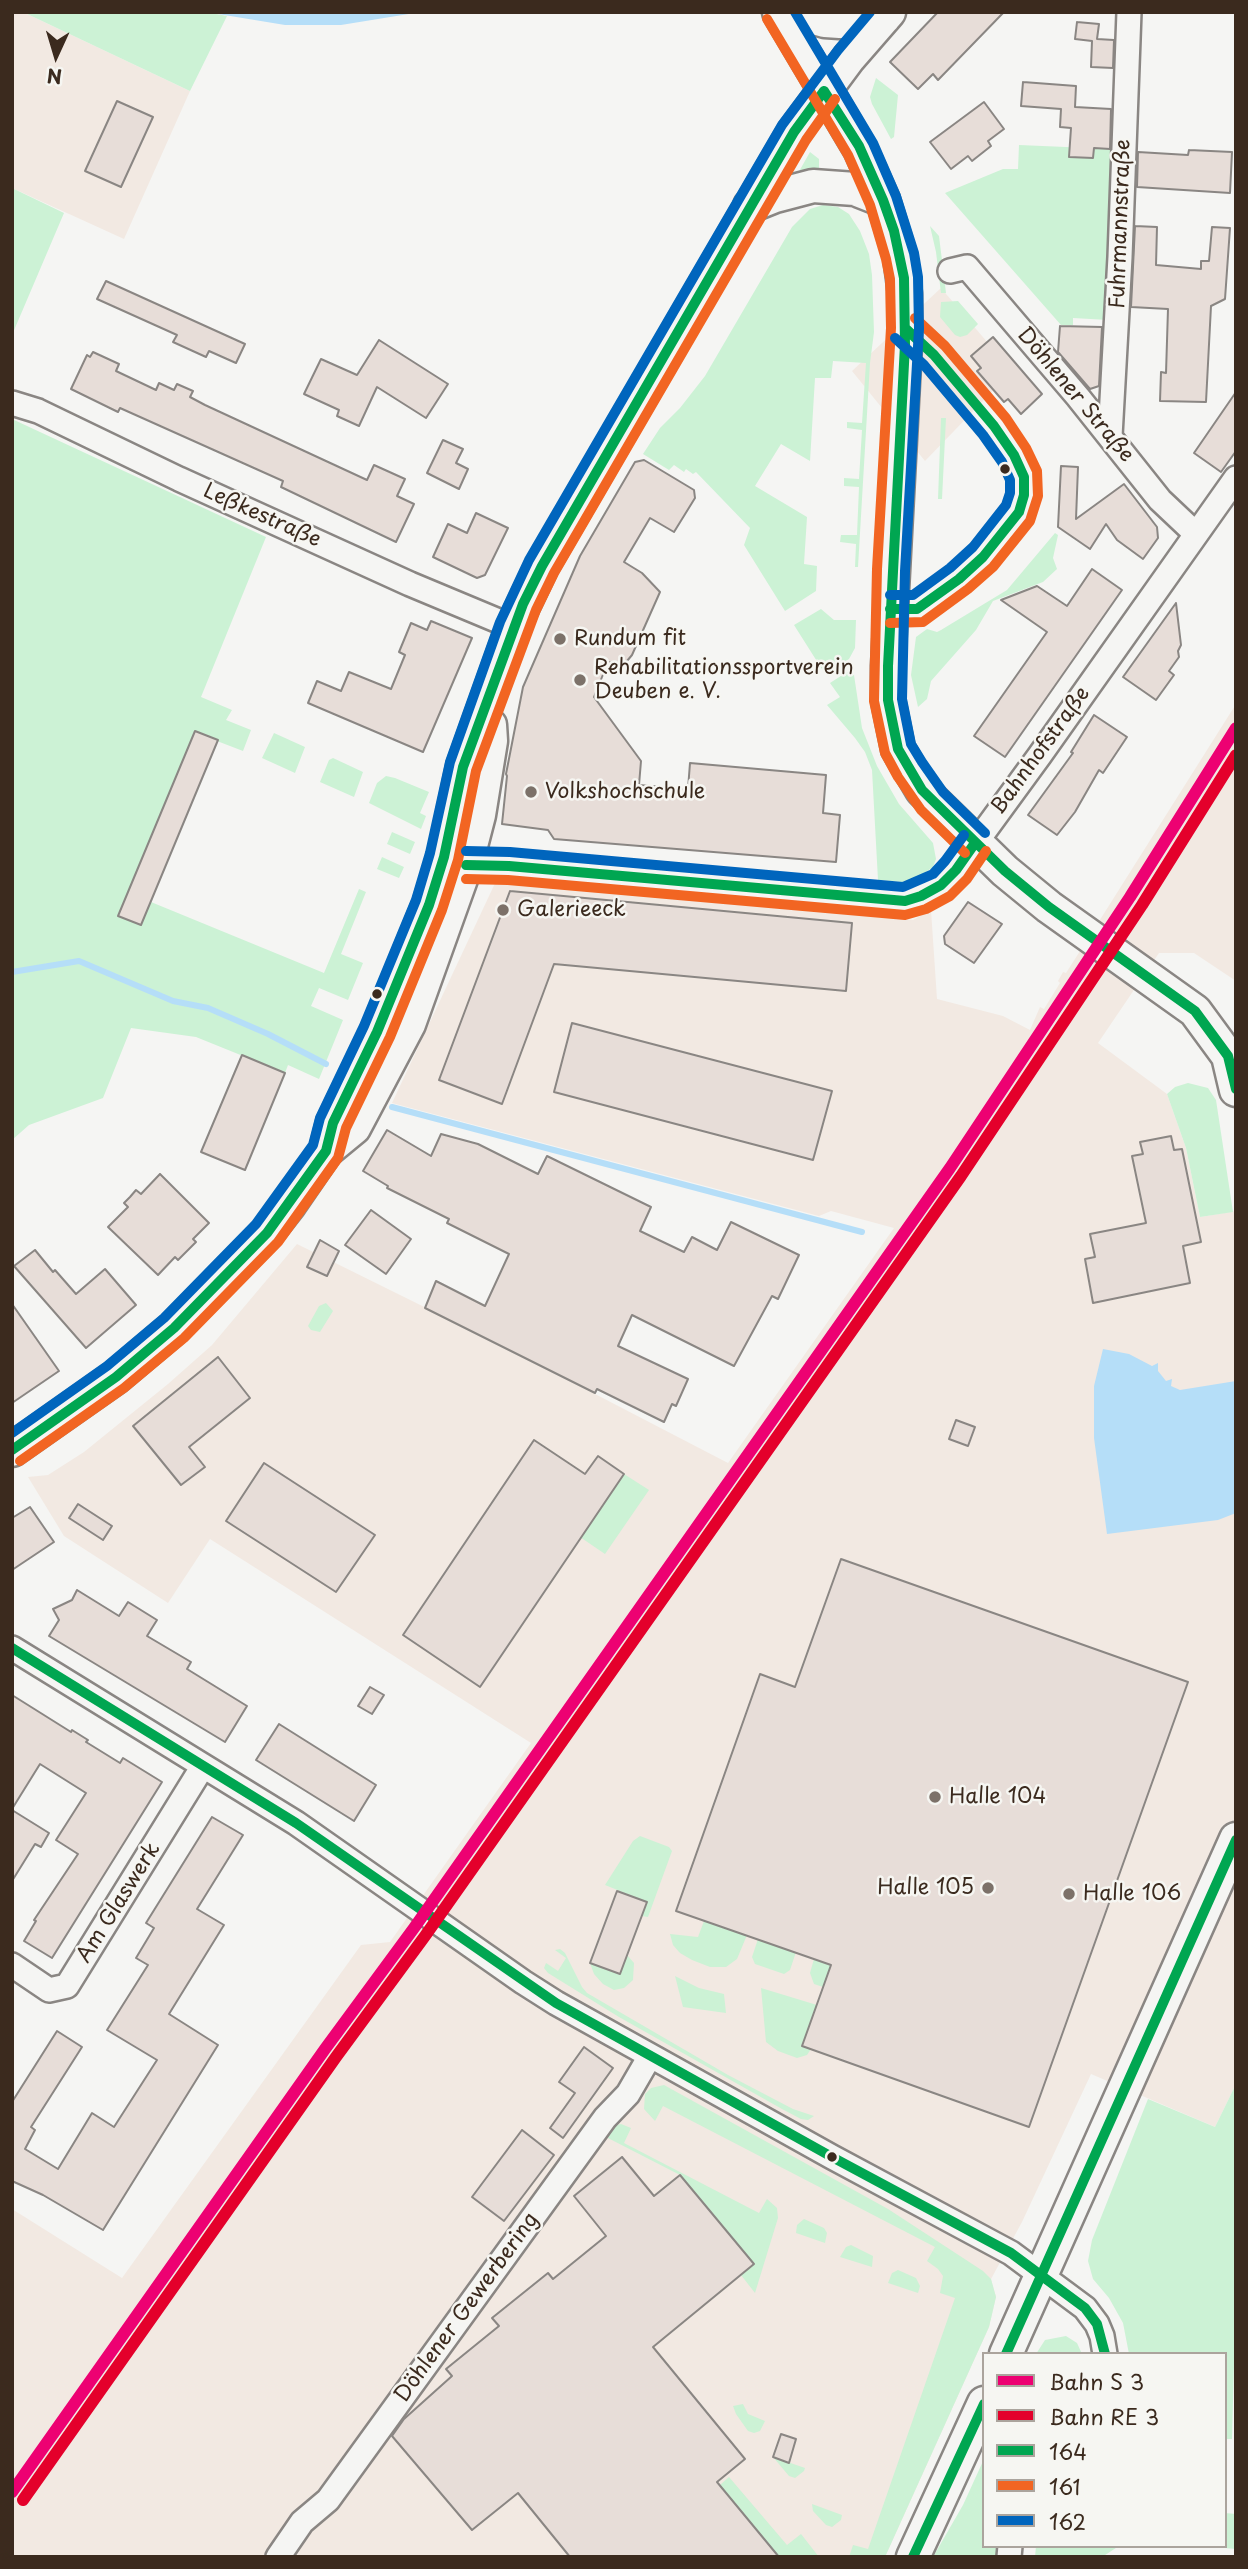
<!DOCTYPE html>
<html>
<head>
<meta charset="utf-8">
<style>
  body { margin:0 }
  #map { position:relative; width:1248px; height:2569px; overflow:hidden; background:#f5f5f3; font-family:"Playpen Sans",sans-serif }
  canvas { display:block }
  .frame { position:absolute; inset:0; border:14px solid #3b2a1e; pointer-events:none }
  .legend { position:absolute; left:982px; top:2352px; width:245px; height:196px; box-sizing:border-box; background:#f6f6f2; border:2px solid #aba49d; margin:0; padding:9px 12px; list-style:none; font-size:21px; color:#3b2a1e }
  .legend li { display:flex; align-items:center; gap:14px; height:35px }
  .legend b { width:35px; border:2px solid #aba49d }
  .north { position:absolute; left:21px; top:21px; width:70px; height:70px; -webkit-text-stroke:5px #f6f6f2; paint-order:stroke; rotate:184deg; font-size:19px; font-weight:700; line-height:28px; text-align:center; color:#3b2a1e }
  .north::after { content:''; display:block; margin:auto; width:24px; height:32px; background:#3b2a1e; clip-path:polygon(50% 0,100% 100%,50% 72%,0 100%) }
</style>
</head>
<body>
<div id="map">
<canvas width="1248" height="2569"></canvas>
<div class="frame"></div>
<ul class="legend">
<li><b style="height:9px;background:#ed0172"></b>Bahn S 3</li>
<li><b style="height:9px;background:#e4002b"></b>Bahn RE 3</li>
<li><b style="height:9px;background:#00a651"></b>164</li>
<li><b style="height:9px;background:#f26522"></b>161</li>
<li><b style="height:9px;background:#0065bd"></b>162</li>
</ul>
<div class="north">N</div>
</div>
<script>
const ctx = document.querySelector('canvas').getContext('2d');
ctx.lineJoin = 'round';
function fillPath(path, color) { ctx.fillStyle = color; ctx.fill(path, 'evenodd'); }
const shape = rows => new Path2D(rows.map(r => 'M' + r).join(''));
function trace(path, color, width, dash) { ctx.strokeStyle = color; ctx.lineWidth = width; ctx.lineCap = dash ? 'butt' : 'round'; ctx.setLineDash(dash || []); ctx.stroke(path); }
function drawText(font, color, halo, rows, align = 'center') {
  ctx.font = font + ' "Playpen Sans",sans-serif'; ctx.lineWidth = 5; ctx.setLineDash([]); ctx.textBaseline = 'middle'; ctx.strokeStyle = halo; ctx.fillStyle = color; for (const [text, x, y, turn = 0] of rows) {
    ctx.save(); ctx.translate(x, y); ctx.rotate((+turn || 0) * Math.PI / 180); ctx.textAlign = isNaN(turn) ? turn : align; if (halo) ctx.strokeText(text, 0, 0); ctx.fillText(text, 0, 0); ctx.restore();
  }
}
const built = shape([
  [12,12,23,12,190,91,124,239,12,188],
  [941,288,1012,371,925,461,852,371],
  [1236,704,1236,981,1194,953,1159,953,1098,1043,1167,1094,1186,1148,1200,1217,1236,1211,1236,2084,1215,2127,1091,2074,1022,2222,991,2279,996,2297,989,2327,885,2557,12,2557,12,2209,122,2278,361,1945,390,1942,531,1743,210,1539,168,1603,64,1536,28,1477,48,1475,84,1452,168,1384,212,1345,297,1244,491,1340,728,1463,894,1228,831,1211,819,1216,392,1103,497,879,913,920,931,910,937,999,1003,1016,1030,1030,1040,1007,1044,1009,1060,983,1058,981,1063,972,1066,973,1103,915]
]);
const green = shape([
  [23,12,206,12,227,16,190,91],
  [876,78,898,95,894,137,891,139,872,104,870,97],
  [1019,145,1113,149,1108,320,1073,318,1073,325,1061,325,945,193,1003,169,1018,169],
  [810,152,819,159,819,177,797,175],
  [12,188,64,213,12,335],
  [823,205,838,207,849,214,860,231,869,254,872,275,874,332,870,363,858,567,855,567,856,544,840,542,841,535,857,535,859,487,844,486,844,478,859,479,862,430,847,428,847,422,862,423,866,363,833,361,831,378,815,378,810,461,781,444,755,486,807,517,804,564,817,566,816,591,785,611,744,545,750,528,696,472,693,474,686,469,684,472,674,465,669,470,643,454,660,428,680,408,705,376,792,227,810,209],
  [930,226,939,236,946,293,941,293,936,252],
  [958,301,978,324,967,335,960,337,955,335,940,317,941,302],
  [941,418,946,418,942,499,938,499],
  [12,419,266,537,201,697,232,710,226,720,251,730,243,751,217,741,151,902,324,973,359,889,366,892,341,954,363,963,348,1000,319,988,311,1006,343,1020,319,1079,288,1065,285,1073,196,1037,131,1028,103,1098,29,1125,12,1140],
  [1055,533,1058,535,1053,558,1057,569,1043,582,993,601,976,630,931,681,927,699,918,707,911,675,916,637,927,629,937,632,941,630,1007,590],
  [821,609,834,620,856,620,855,648,849,659,825,674,794,625],
  [847,672,854,675,862,728,877,766,899,804,933,843,936,859,933,867,916,879,902,882,878,880,872,770,865,752,855,738,827,705,840,697,830,683],
  [274,733,305,747,295,773,262,758],
  [333,758,363,772,354,797,320,782,329,760],
  [386,776,395,778,429,792,420,813,426,816,421,829,369,803,377,783],
  [392,832,415,842,410,854,387,844],
  [382,857,404,867,399,878,377,869],
  [1188,1083,1208,1088,1216,1100,1233,1212,1200,1217,1186,1148,1167,1094,1175,1087],
  [326,1303,333,1311,320,1332,311,1330,308,1326,319,1306],
  [624,1474,649,1490,605,1554,580,1537],
  [640,1836,669,1847,672,1851,648,1917,642,1916,647,1902,605,1885,633,1841],
  [704,1921,747,1935,737,1959,726,1967,710,1967,692,1960,680,1953,673,1945,670,1934,698,1937],
  [758,1939,796,1952,790,1970,784,1974,755,1964,752,1957],
  [560,1949,565,1953,582,1987,587,1993,728,2075,793,2109,814,2116,808,2120,801,2119,782,2109,619,2017,548,1973,544,1968,546,1963,558,1971,566,1958,555,1950],
  [627,1955,634,1963,633,1980,624,1988,614,1990,603,1984,594,1974,590,1963,620,1974],
  [814,1959,831,1965,823,1987,814,1984,810,1973],
  [675,1976,699,1988,724,1994,726,2013,683,2007],
  [761,1988,817,2005,803,2046,811,2049,807,2055,797,2058,778,2051,766,2042],
  [1236,2084,1236,2289,1232,2439,1225,2439,1225,2354,1129,2354,1123,2323,1109,2298,1093,2279,1088,2261,1092,2240,1148,2099,1215,2127],
  [664,2085,888,2209,983,2271,991,2279,996,2297,989,2327,885,2557,849,2557,853,2545,868,2549,955,2298,940,2293,943,2276,938,2269,927,2261,935,2247,663,2106,655,2121,644,2109,645,2094,651,2088],
  [621,2124,631,2128,624,2143,759,2213,767,2199,777,2208,778,2218,755,2293,741,2275,754,2264,680,2175,604,2136,609,2127],
  [804,2219,824,2228,827,2233,825,2243,796,2233,797,2225],
  [851,2245,873,2256,872,2267,840,2257,846,2247],
  [898,2270,916,2278,920,2286,918,2293,888,2283,892,2273],
  [1066,2336,1077,2343,1082,2354,1036,2354,1045,2340],
  [743,2404,748,2414,765,2421,760,2431,754,2433,748,2431,736,2414,733,2406],
  [773,2457,805,2468,804,2471,795,2478,789,2476],
  [984,2459,984,2546,996,2546,996,2557,933,2557,963,2505],
  [729,2477,787,2545,801,2534,819,2557,768,2557,774,2551,720,2485],
  [812,2504,842,2515,841,2520,832,2527,826,2525,813,2511],
  [1225,2513,1236,2514,1236,2549,1201,2546,1225,2546],
  [1036,2546,1119,2546,1102,2557,1035,2557]
]);
const water = shape([
  [206,12,421,12,341,25,285,25],
  [1103,1349,1129,1354,1152,1366,1158,1363,1158,1371,1166,1381,1172,1379,1171,1386,1180,1390,1236,1381,1236,1513,1218,1520,1107,1534,1094,1438,1094,1386]
]);
const stream = shape([
  [12,972,79,961,173,1001,208,1008,268,1034,326,1064],
  [392,1107,862,1232]
]);
const building = shape([
  [938,12,1004,12,938,80,933,74,918,89,890,62,938,12],
  [1077,22,1099,24,1097,39,1114,40,1113,68,1091,67,1092,41,1075,39,1077,22],
  [1023,82,1076,86,1075,107,1111,109,1110,149,1094,148,1093,158,1069,157,1071,128,1060,127,1061,109,1021,106,1023,82],
  [117,101,153,117,121,187,85,171,117,101],
  [984,102,1004,129,988,141,991,146,972,161,968,156,951,169,930,142,984,102],
  [1189,150,1232,152,1230,193,1137,187,1138,152,1188,155,1189,150],
  [1135,226,1157,227,1156,265,1201,269,1201,261,1209,261,1212,227,1230,228,1225,299,1211,306,1206,402,1160,401,1161,372,1166,373,1168,309,1131,307,1135,226],
  [106,281,245,344,236,363,209,351,206,357,173,342,177,335,97,299,106,281],
  [1060,326,1102,327,1099,386,1090,389,1058,352,1060,326],
  [993,337,1042,394,1021,414,1008,399,1004,402,977,371,981,368,971,356,993,337],
  [379,340,448,384,426,418,377,387,359,426,337,416,339,410,304,394,321,359,357,375,379,340],
  [93,352,119,364,116,371,156,390,159,383,174,390,177,384,193,391,190,397,205,405,367,480,374,465,405,479,397,496,414,504,396,542,281,487,283,481,120,408,118,412,71,389,87,355,90,357,93,352],
  [1236,392,1236,451,1221,472,1194,453,1236,392],
  [443,440,463,449,456,463,468,469,459,489,427,473,443,440],
  [644,460,694,490,695,498,674,532,650,518,624,562,642,573,660,592,632,655,627,661,619,664,608,662,594,697,641,761,639,785,688,789,690,763,826,775,823,813,840,815,836,862,554,839,548,830,502,824,507,776,506,774,523,687,580,556,635,462,644,460],
  [1061,466,1078,467,1076,519,1124,484,1157,527,1158,538,1143,559,1117,540,1106,524,1090,549,1058,527,1061,466],
  [476,513,508,528,485,575,477,578,433,557,448,524,467,533,476,513],
  [1092,569,1122,590,1005,757,974,736,1047,632,1001,600,1037,586,1067,606,1092,569],
  [1176,603,1181,645,1178,651,1179,657,1169,671,1174,675,1156,700,1123,677,1176,603],
  [431,621,472,638,423,752,308,703,317,681,341,691,349,672,391,689,405,655,399,652,411,623,427,630,431,621],
  [1094,715,1127,737,1103,773,1099,770,1075,812,1057,835,1028,815,1073,753,1071,752,1094,715],
  [195,731,218,740,141,925,118,916,195,731],
  [510,891,852,923,846,991,554,964,502,1104,439,1080,510,891],
  [968,902,1002,924,974,963,945,944,944,936,968,902],
  [572,1023,832,1091,813,1160,554,1092,572,1023],
  [242,1055,285,1073,245,1170,201,1152,242,1055],
  [387,1130,431,1156,441,1134,478,1144,538,1174,547,1156,651,1207,640,1231,684,1252,692,1237,717,1250,731,1222,799,1255,778,1299,772,1296,734,1366,632,1315,618,1346,688,1379,676,1406,672,1404,664,1422,597,1389,595,1393,425,1308,436,1281,485,1306,509,1254,447,1223,449,1219,387,1188,388,1186,363,1171,387,1130],
  [1171,1136,1174,1150,1182,1149,1201,1242,1183,1246,1190,1283,1093,1303,1085,1259,1095,1257,1090,1234,1146,1223,1132,1156,1143,1154,1140,1142,1171,1136],
  [160,1174,209,1223,193,1239,196,1242,178,1260,175,1257,158,1275,108,1227,128,1207,124,1203,130,1197,136,1190,141,1194,160,1174],
  [371,1210,411,1239,386,1274,345,1245,371,1210],
  [320,1240,339,1251,327,1276,307,1267,320,1240],
  [35,1250,53,1272,55,1270,76,1294,105,1269,136,1305,86,1348,14,1266,35,1250],
  [12,1304,59,1371,12,1403,12,1304],
  [218,1357,250,1398,189,1447,205,1467,181,1485,133,1426,218,1357],
  [956,1420,975,1427,968,1446,949,1439,956,1420],
  [534,1440,585,1474,598,1456,624,1474,480,1687,403,1635,534,1440],
  [264,1463,375,1535,336,1592,226,1521,264,1463],
  [78,1504,112,1526,103,1540,69,1518,78,1504],
  [30,1507,54,1542,12,1570,12,1518,30,1507],
  [841,1559,1188,1682,1029,2127,802,2046,831,1965,676,1911,760,1674,795,1687,841,1559],
  [77,1590,119,1616,128,1602,157,1620,147,1636,191,1662,187,1669,247,1706,225,1742,49,1636,59,1620,53,1609,72,1600,77,1590],
  [370,1687,384,1695,372,1714,358,1706,370,1687],
  [12,1695,71,1732,72,1730,88,1740,86,1742,120,1763,123,1758,162,1782,52,1958,24,1941,36,1921,34,1920,78,1854,56,1840,86,1793,40,1764,12,1809,12,1695],
  [279,1724,376,1785,354,1821,256,1760,279,1724],
  [12,1810,49,1833,41,1847,35,1844,12,1881,12,1810],
  [212,1817,243,1835,197,1909,224,1925,169,2014,218,2045,103,2230,43,2195,12,2181,12,2102,57,2031,82,2047,31,2127,35,2130,25,2149,58,2169,92,2113,114,2127,157,2060,107,2030,148,1965,136,1958,154,1928,146,1923,212,1817],
  [617,1891,647,1902,620,1974,590,1963,617,1891],
  [584,2047,613,2068,563,2138,550,2128,575,2093,559,2082,584,2047],
  [522,2130,554,2155,504,2221,472,2197,522,2130],
  [622,2157,654,2196,680,2175,754,2264,653,2347,745,2459,717,2482,779,2557,570,2557,518,2493,472,2530,392,2436,404,2419,452,2376,446,2369,499,2326,492,2318,548,2273,553,2279,606,2236,574,2196,622,2157],
  [781,2434,796,2439,789,2463,773,2457,781,2434]
]);
const street = shape([
  [950,271,967,267,1078,397,1160,500,1196,534],
  [12,403,38,411,179,479,410,584,513,627],
  [1110,436,1120,257,1129,12],
  [454,861,481,867,509,866,869,899,905,901,921,896,941,885,956,870,1040,755,1236,478],
  [12,1648,296,1823,523,1982,556,2003,832,2157,1011,2253,1085,2308,1097,2324,1102,2336,1105,2354],
  [12,1965,49,1990,67,1986,203,1766],
  [278,2557,302,2522,328,2500,605,2118,628,2094,650,2056],
  [1009,2557,1010,2546]
]);
const secondary = shape([
  [779,12,860,149,883,200,900,256,905,294,905,345,888,666,888,700,898,749,922,790,1005,871,1049,907,1195,1011,1228,1056,1236,1090],
  [793,12,825,21,840,22,884,18],
  [750,206,775,196,813,186,855,189,883,200],
  [326,1151,333,1123,377,1032,429,905,444,857,463,767,513,627,542,566,794,132,849,58,889,12],
  [12,1450,116,1377,174,1328,267,1233,289,1205,326,1151,354,1128,409,1024,466,865,479,815,491,741,490,725],
  [1006,2354,1236,1839],
  [913,2557,984,2403]
]);
const bus1 = shape([
  [890,609,917,609,959,579,983,557,1019,512,1024,495,1024,477,1014,455,994,426,934,355,905,328],
  [466,865,509,866,905,901,921,896,941,885,956,870,975,843],
  [12,1450,116,1377,174,1328,267,1233,326,1151,333,1123,377,1032,429,905,444,857,463,767,523,604,542,566,794,132,824,91,859,146,883,200,894,231,904,278,905,345,888,666,888,700,898,749,922,790,1005,871,1049,907,1195,1011,1228,1056,1236,1089],
  [12,1648,296,1823,556,2003,832,2157,1011,2253,1085,2308,1097,2324,1105,2354],
  [1006,2354,1236,1840],
  [913,2557,984,2404]
]);
const bus2 = shape([
  [767,19,848,155,870,205,886,259,890,279,891,328,877,569,874,701,885,753,898,777,921,810,965,853],
  [890,623,923,622,968,589,993,567,1030,521,1038,496,1037,471,1026,448,1006,418,945,346,915,318],
  [466,879,508,880,905,915,926,909,950,896,967,879,986,851],
  [20,1461,124,1388,184,1338,278,1242,338,1158,346,1128,390,1037,442,910,458,860,476,771,536,610,554,573,806,140,835,99]
]);
const bus3 = shape([
  [795,12,873,143,896,196,914,253,918,277,919,329,905,571,902,699,911,744,922,762,943,792,985,833],
  [890,595,913,595,950,568,973,547,1006,505,1010,493,1010,480,1002,462,983,435,924,365,895,338],
  [466,851,510,852,903,887,933,874,945,861,964,835],
  [12,1433,107,1366,164,1318,256,1224,313,1145,320,1118,364,1026,416,900,430,853,450,762,500,622,529,560,782,125,838,50,870,12]
]);
const rail1 = shape([
  [12,2492,325,2049,414,1928,950,1168,1130,897,1236,728]
]);
const rail2 = shape([
  [23,2500,336,2057,425,1936,961,1176,1142,905,1236,755]
]);
const markers = [
  [1005,469,6,"#3b2a1e"],
  [560,639,7,"#7c7169"],
  [580,680,7,"#7c7169"],
  [531,792,7,"#7c7169"],
  [503,910,7,"#7c7169"],
  [377,994,6,"#3b2a1e"],
  [935,1797,7,"#7c7169"],
  [988,1888,7,"#7c7169"],
  [1069,1894,7,"#7c7169"],
  [832,2157,6,"#3b2a1e"]
];
const streetNames = [
  ["Fuhrmannstraße",1121,224,-88],
  ["Döhlener Straße",1075,395,50],
  ["Leßkestraße",262,516,24],
  ["Bahnhofstraße",1041,751,-54],
  ["Am Glaswerk",119,1903,-58],
  ["Döhlener Gewerbering",467,2308,-54]
];
const poiNames = [
  ["Rundum fit",574,639],
  ["Rehabilitationssportverein",594,668],
  ["Deuben e. V.",594,692],
  ["Volkshochschule",545,792],
  ["Galerieeck",517,910],
  ["Halle 104",949,1797],
  ["Halle 105",974,1888,"right"],
  ["Halle 106",1083,1894]
];
fillPath(built, '#f2e9e2');
fillPath(green, '#ccf2d5');
fillPath(water, '#b5def8');
trace(stream, '#b5def8', 6);
fillPath(building, '#e7ddd8');
trace(building, '#8a8683', 2);
trace(street, '#8a8683', 28);
trace(secondary, '#8a8683', 37);
trace(street, '#f5f5f3', 23);
trace(secondary, '#f5f5f3', 32);
trace(bus1, '#00a651', 10);
trace(bus2, '#f26522', 10);
trace(bus3, '#0065bd', 10);
trace(rail1, '#ed0172', 12);
trace(rail2, '#e4002b', 12);
for (const [x, y, r, color] of markers) { const dot = new Path2D(); dot.arc(x, y, r, 0, 2 * Math.PI); ctx.fillStyle = color; ctx.fill(dot); trace(dot, '#f6f6f2', 2.5); }
drawText('21px', '#3b2a1e', '#f6f6f2', streetNames);
drawText('21px', '#3b2a1e', '#f6f6f2', poiNames, 'left');
</script>
</body>
</html>
